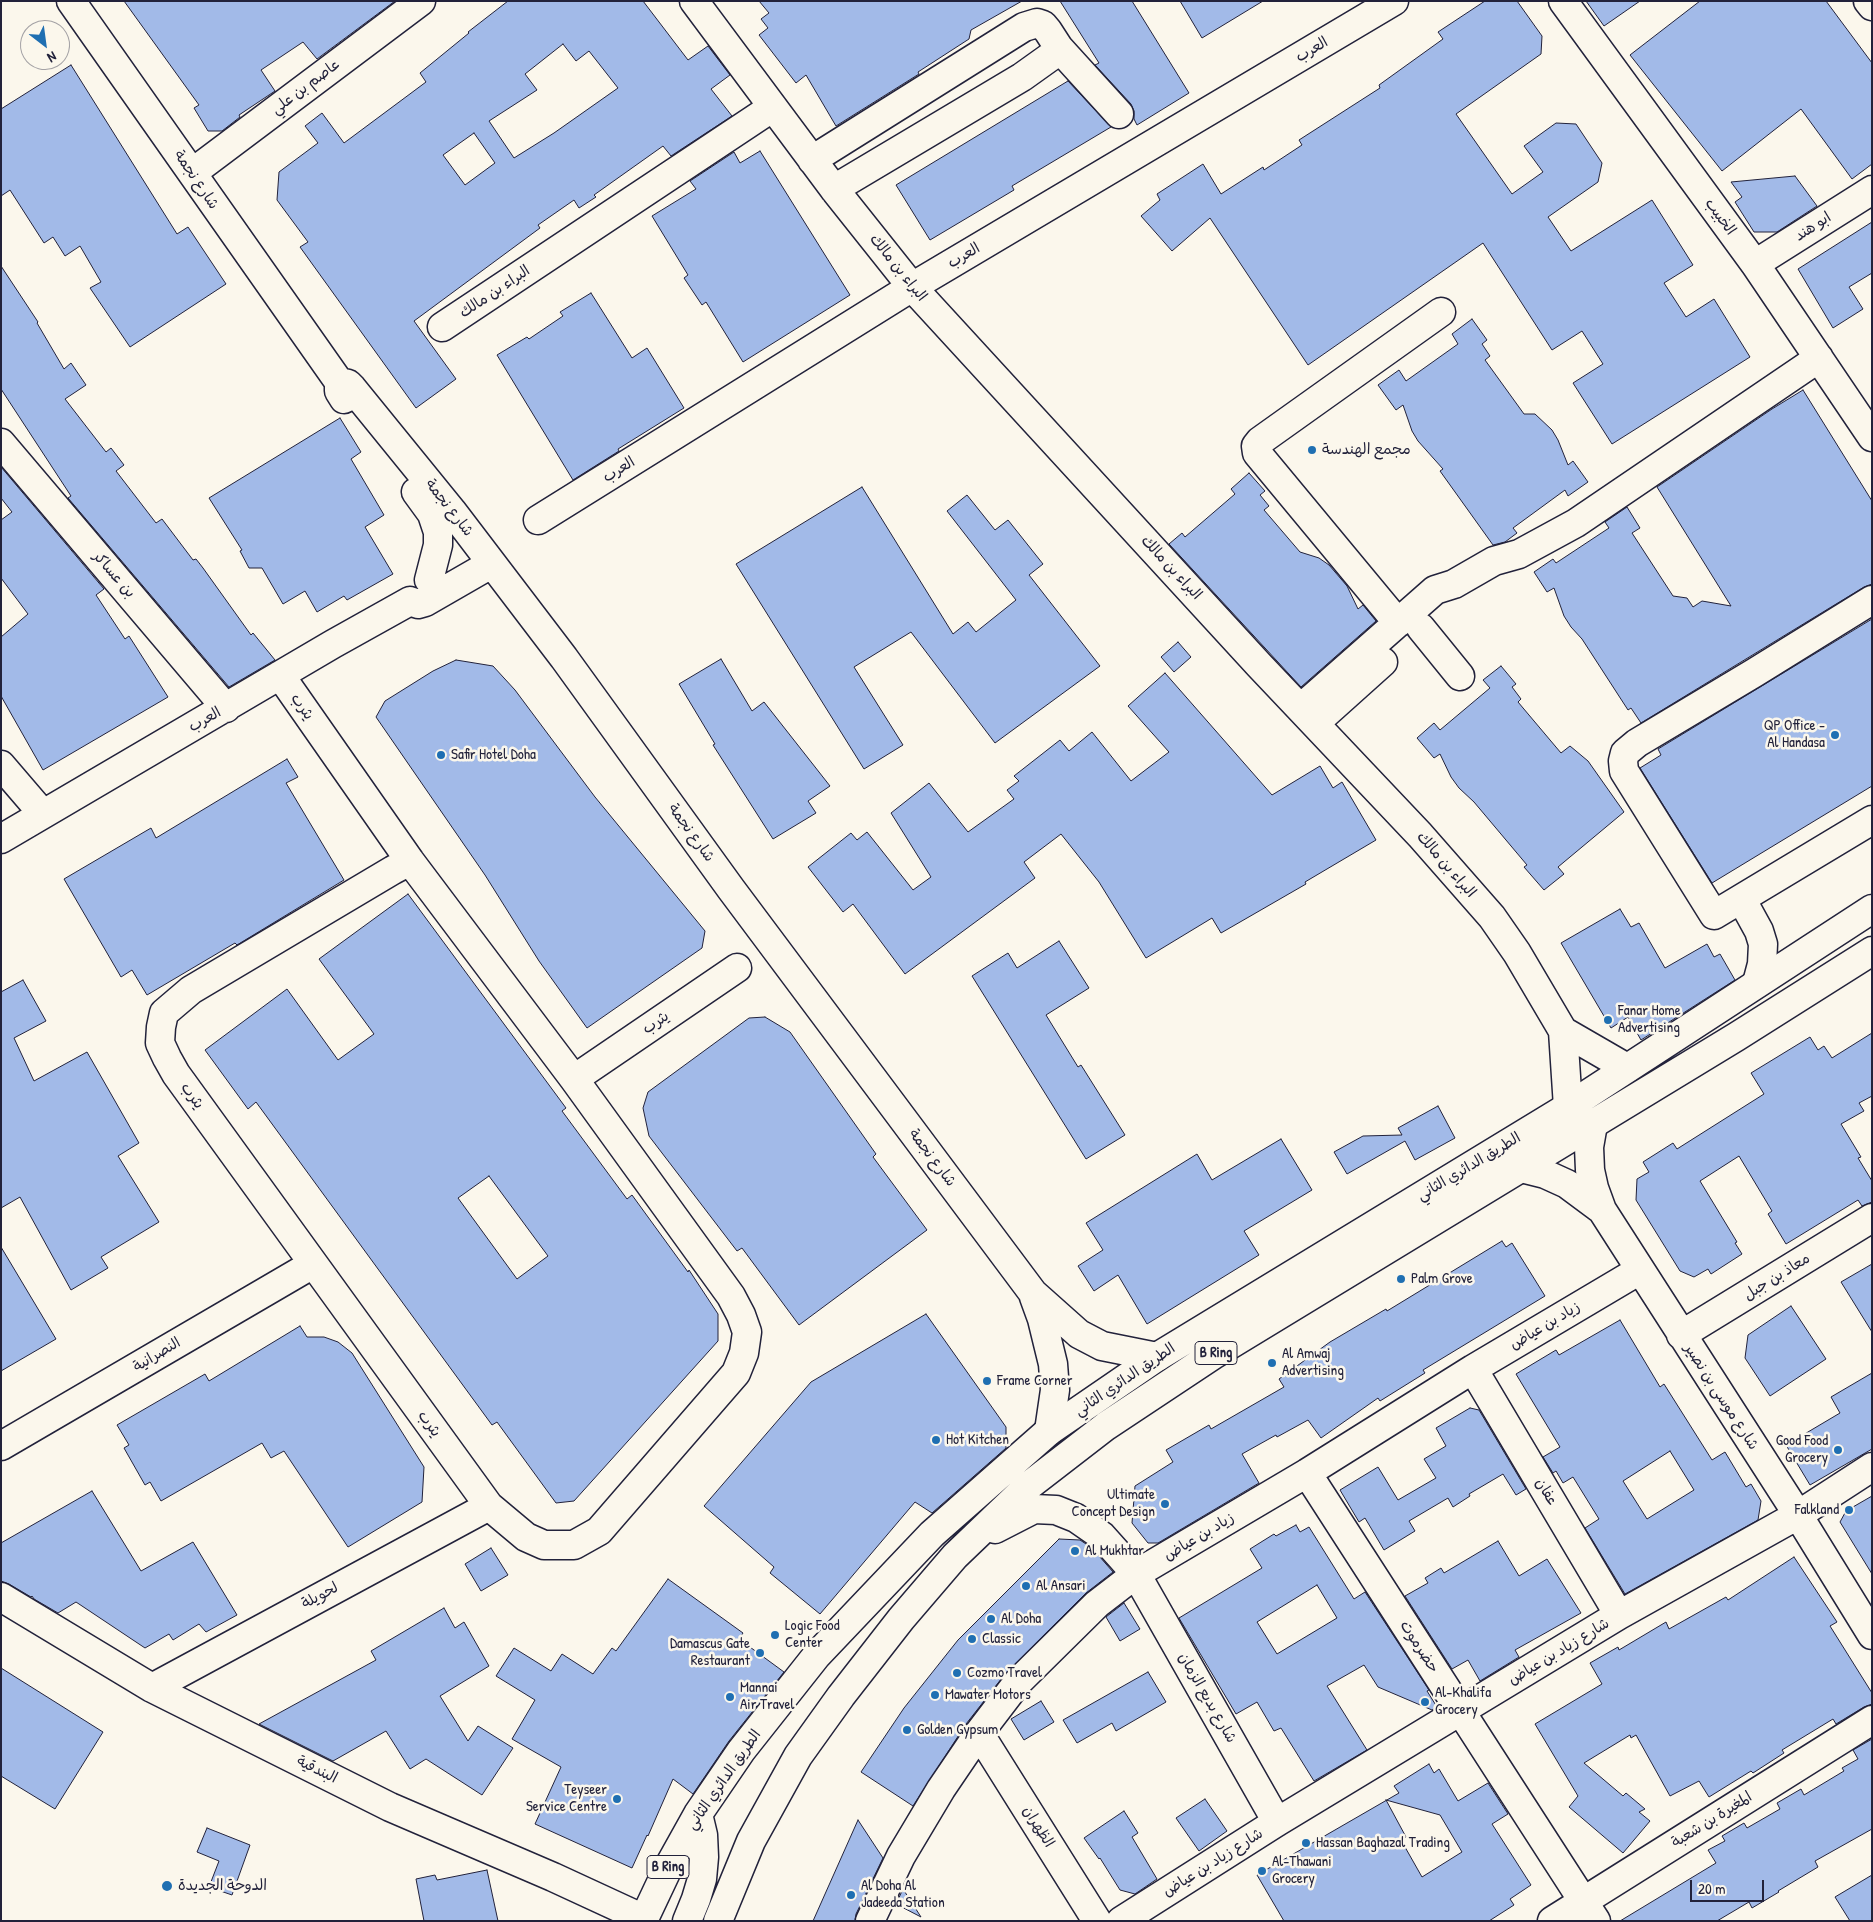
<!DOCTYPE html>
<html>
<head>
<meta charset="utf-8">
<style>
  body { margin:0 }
  #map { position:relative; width:1873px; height:1922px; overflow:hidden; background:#fbf7ec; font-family:"Patrick Hand",sans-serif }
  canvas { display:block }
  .frame { position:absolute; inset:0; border:2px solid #22223b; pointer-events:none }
  .north { position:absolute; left:20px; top:20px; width:50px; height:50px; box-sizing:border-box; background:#fbf7ec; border:1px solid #a4a2a5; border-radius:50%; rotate:150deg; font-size:14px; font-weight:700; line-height:20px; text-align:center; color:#22223b }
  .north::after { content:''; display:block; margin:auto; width:18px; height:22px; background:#1f6fb2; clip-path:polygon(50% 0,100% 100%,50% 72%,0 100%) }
  .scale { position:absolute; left:1690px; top:1880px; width:74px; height:22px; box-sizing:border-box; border:2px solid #22223b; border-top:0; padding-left:6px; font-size:15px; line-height:18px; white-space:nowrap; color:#22223b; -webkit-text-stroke:4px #fbf7ec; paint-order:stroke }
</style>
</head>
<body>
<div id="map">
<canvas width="1873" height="1922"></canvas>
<div class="frame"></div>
<div class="north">N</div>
<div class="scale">20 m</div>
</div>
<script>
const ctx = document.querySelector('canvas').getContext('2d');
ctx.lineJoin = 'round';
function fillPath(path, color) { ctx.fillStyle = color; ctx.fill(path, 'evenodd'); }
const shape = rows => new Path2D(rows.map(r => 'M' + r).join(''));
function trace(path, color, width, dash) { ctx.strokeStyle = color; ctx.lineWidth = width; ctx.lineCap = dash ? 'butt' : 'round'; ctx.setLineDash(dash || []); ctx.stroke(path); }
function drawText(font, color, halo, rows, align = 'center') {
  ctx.font = font + ' "Patrick Hand","Playpen Sans Arabic",sans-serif'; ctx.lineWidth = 5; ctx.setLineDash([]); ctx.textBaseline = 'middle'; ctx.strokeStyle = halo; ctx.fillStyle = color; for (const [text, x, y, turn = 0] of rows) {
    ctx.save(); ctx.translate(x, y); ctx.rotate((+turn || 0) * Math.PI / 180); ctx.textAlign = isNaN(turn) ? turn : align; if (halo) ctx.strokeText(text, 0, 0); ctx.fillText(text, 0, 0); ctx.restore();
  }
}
const building = shape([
  [124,1,395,1,317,59,303,42,261,70,275,91,239,115,240,117,222,131,208,131,194,108,199,105,124,1],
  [508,1,643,1,688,60,708,46,730,75,711,89,732,116,671,156,663,146,594,195,596,197,579,208,574,200,538,225,540,228,414,321,456,379,416,408,300,247,308,242,277,200,279,172,318,143,305,126,322,113,344,143,426,82,420,73,469,33,468,32,508,1],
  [563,44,576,61,589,51,618,88,554,133,514,158,489,121,537,90,525,74,563,44],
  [474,133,495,163,465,185,443,155,474,133],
  [759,1,1022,1,971,30,969,39,918,72,919,74,836,126,806,75,796,83,759,35,768,28,761,19,769,13,759,1],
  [1060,1,1132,1,1189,93,1137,125,1134,119,1134,111,1131,104,1095,65,1099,63,1060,1],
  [1180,1,1263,1,1202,38,1180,1],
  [1485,1,1517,1,1542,36,1541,54,1456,114,1512,194,1543,172,1524,146,1556,123,1576,124,1602,163,1598,182,1548,217,1571,251,1652,200,1693,265,1664,283,1686,317,1714,299,1750,357,1612,444,1573,383,1603,364,1582,331,1552,350,1483,243,1308,365,1210,218,1172,251,1141,216,1160,200,1157,194,1203,164,1221,194,1263,167,1264,170,1302,145,1299,140,1380,88,1379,85,1443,39,1438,32,1485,1],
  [1586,1,1640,1,1604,26,1586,1],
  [1700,1,1826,1,1872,63,1872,164,1852,179,1801,109,1722,171,1630,55,1700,1],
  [71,65,177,234,188,227,226,284,130,347,90,288,101,282,80,246,65,256,53,237,44,243,10,190,1,196,1,109,71,65],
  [1068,81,1111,127,1012,186,1014,190,930,240,896,185,1068,81],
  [760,151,850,295,743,362,706,302,702,305,684,278,688,275,652,216,696,189,690,181,734,152,740,163,760,151],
  [1795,176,1817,206,1777,232,1754,232,1735,202,1742,197,1731,182,1795,176],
  [1872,222,1872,273,1849,287,1863,309,1833,328,1798,269,1872,222],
  [1,266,38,322,37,323,64,369,71,363,86,385,65,399,106,452,111,448,124,465,116,471,156,523,162,519,193,560,196,559,203,568,251,635,253,633,275,660,229,687,68,498,71,496,1,389,1,266],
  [591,293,632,358,647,348,684,408,618,449,619,451,573,480,497,355,527,337,529,339,563,316,560,312,591,293],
  [1472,319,1487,340,1482,344,1490,356,1485,360,1524,414,1535,414,1552,430,1558,440,1568,465,1573,461,1588,482,1568,496,1565,490,1513,528,1517,533,1505,542,1493,545,1440,471,1443,469,1418,441,1412,431,1403,405,1396,410,1378,385,1399,370,1406,381,1458,344,1452,334,1472,319],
  [1803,390,1872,501,1872,584,1864,587,1641,723,1631,708,1628,710,1582,639,1571,627,1564,616,1554,588,1547,592,1534,572,1553,559,1556,563,1609,528,1605,522,1627,507,1640,528,1632,533,1673,596,1687,598,1693,607,1702,601,1731,606,1657,487,1772,409,1803,390],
  [340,418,361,452,351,459,384,515,365,527,393,574,347,600,344,596,317,612,305,591,283,604,262,568,249,568,240,551,242,550,209,498,340,418],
  [1,467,104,589,96,595,125,639,129,636,168,697,43,770,1,696,1,637,28,614,1,578,1,520,12,512,1,498,1,467],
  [1249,473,1265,491,1260,495,1269,506,1264,510,1300,552,1319,558,1329,565,1347,586,1358,609,1363,605,1376,621,1301,687,1169,544,1182,533,1185,537,1235,494,1231,489,1249,473],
  [862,487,953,634,968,622,976,632,1016,600,947,511,967,495,995,530,1008,520,1043,564,1029,575,1100,666,995,743,911,632,854,667,903,745,864,769,736,564,862,487],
  [1872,619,1872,786,1712,883,1640,768,1661,755,1658,749,1872,619],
  [1178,642,1191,657,1174,672,1161,657,1178,642],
  [721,659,752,711,764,702,830,786,808,801,816,813,773,839,713,745,715,744,679,684,721,659],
  [456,660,493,666,515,690,595,797,705,931,702,948,587,1028,539,961,485,875,376,717,385,701,433,671,456,660],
  [1501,666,1516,684,1512,687,1521,699,1518,702,1561,753,1570,746,1588,761,1624,812,1558,867,1564,874,1544,890,1524,867,1527,865,1474,802,1459,788,1451,777,1440,754,1434,758,1417,738,1434,723,1440,730,1490,688,1483,680,1501,666],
  [1165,673,1272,795,1320,766,1333,788,1342,782,1376,840,1305,882,1306,884,1221,933,1212,918,1146,958,1099,882,1061,834,1024,862,1035,878,905,974,853,904,843,912,808,867,851,833,857,840,867,832,913,890,931,877,891,813,929,783,968,832,1014,799,1007,790,1019,781,1014,776,1060,740,1069,751,1092,732,1131,781,1169,752,1128,706,1165,673],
  [287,759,298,777,286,783,344,880,237,945,235,943,147,995,132,970,121,977,64,879,151,828,156,838,287,759],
  [408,894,566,1108,562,1111,627,1199,632,1195,688,1272,689,1270,718,1314,718,1341,574,1501,556,1503,497,1422,492,1425,256,1102,248,1109,205,1050,287,989,338,1060,374,1034,319,959,408,894],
  [489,1176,548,1256,517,1279,458,1198,489,1176],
  [1620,909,1631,927,1639,923,1665,968,1707,944,1714,957,1720,954,1735,980,1641,1040,1628,1017,1611,1028,1561,943,1620,909],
  [1059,941,1089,988,1046,1015,1078,1067,1081,1065,1125,1135,1086,1159,972,976,1008,953,1017,968,1059,941],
  [23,980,46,1021,14,1038,34,1081,87,1052,139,1143,118,1156,159,1222,101,1257,108,1268,71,1290,20,1197,1,1208,1,992,23,980],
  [765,1017,790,1032,876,1154,873,1157,927,1230,799,1325,742,1248,737,1251,649,1136,643,1108,648,1092,749,1018,765,1017],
  [1872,1033,1872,1096,1859,1103,1864,1111,1841,1124,1861,1157,1858,1158,1872,1181,1872,1202,1862,1206,1858,1200,1786,1244,1768,1214,1772,1211,1739,1156,1700,1181,1737,1242,1735,1243,1742,1254,1711,1274,1708,1269,1694,1277,1680,1271,1636,1200,1637,1179,1649,1172,1643,1162,1673,1143,1677,1149,1764,1094,1751,1073,1810,1037,1818,1050,1824,1046,1832,1058,1872,1033],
  [1438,1106,1455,1138,1415,1160,1405,1141,1347,1174,1334,1152,1363,1136,1402,1135,1398,1128,1438,1106],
  [1281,1139,1312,1190,1244,1231,1259,1255,1147,1324,1118,1275,1094,1291,1078,1266,1103,1250,1086,1223,1197,1154,1212,1180,1281,1139],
  [1502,1241,1506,1247,1512,1243,1545,1296,1423,1370,1425,1373,1380,1401,1378,1398,1321,1438,1308,1420,1277,1437,1276,1435,1242,1454,1259,1483,1158,1543,1148,1543,1132,1523,1135,1486,1173,1462,1166,1450,1209,1425,1211,1429,1284,1387,1279,1379,1330,1342,1386,1309,1387,1311,1502,1241],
  [1,1247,56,1339,1,1371,1,1247],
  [1872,1264,1872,1332,1841,1282,1872,1264],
  [1791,1306,1826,1359,1770,1396,1745,1358,1748,1335,1791,1306],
  [926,1314,1006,1427,1006,1448,932,1513,915,1502,820,1614,770,1573,774,1567,704,1506,811,1382,926,1314],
  [1620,1320,1660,1387,1664,1384,1712,1460,1725,1452,1746,1487,1751,1484,1761,1501,1758,1520,1625,1594,1585,1528,1599,1519,1573,1477,1563,1483,1556,1471,1553,1473,1543,1457,1560,1447,1516,1374,1556,1350,1559,1355,1620,1320],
  [1670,1451,1694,1490,1647,1519,1623,1481,1670,1451],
  [300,1326,307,1337,324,1337,338,1342,352,1353,424,1467,422,1502,348,1547,284,1451,271,1458,262,1443,161,1501,150,1482,145,1485,124,1448,129,1445,117,1425,205,1374,209,1381,300,1326],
  [1872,1373,1872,1449,1810,1485,1786,1445,1840,1413,1831,1397,1872,1373],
  [1470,1408,1479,1410,1526,1489,1516,1495,1503,1474,1469,1494,1470,1496,1453,1507,1448,1498,1409,1521,1415,1531,1384,1550,1365,1518,1359,1522,1340,1490,1378,1467,1398,1500,1436,1478,1424,1459,1446,1446,1436,1428,1470,1408],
  [92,1491,141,1571,193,1542,237,1615,206,1632,199,1624,173,1640,169,1634,145,1648,76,1602,58,1613,34,1599,32,1596,31,1597,9,1584,1,1581,1,1543,92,1491],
  [1872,1496,1872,1574,1840,1522,1846,1511,1872,1496],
  [1296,1525,1300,1532,1309,1527,1354,1599,1365,1592,1429,1690,1427,1691,1437,1707,1432,1710,1378,1687,1364,1665,1327,1686,1367,1750,1314,1781,1281,1728,1274,1731,1257,1702,1236,1714,1179,1618,1262,1568,1250,1549,1274,1534,1276,1536,1296,1525],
  [1317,1585,1337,1618,1277,1654,1257,1622,1317,1585],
  [1059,1539,1080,1540,1092,1548,1113,1572,1086,1593,1006,1673,966,1724,913,1806,861,1772,904,1708,958,1640,1059,1539],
  [1498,1541,1519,1576,1547,1559,1581,1613,1515,1650,1519,1657,1480,1681,1468,1660,1452,1669,1405,1596,1428,1583,1425,1578,1441,1568,1444,1573,1498,1541],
  [491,1548,508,1575,481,1591,465,1564,491,1548],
  [1794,1557,1837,1622,1830,1626,1872,1693,1872,1704,1864,1707,1836,1724,1833,1719,1782,1750,1784,1753,1753,1773,1751,1771,1709,1797,1699,1781,1670,1796,1636,1735,1631,1738,1630,1735,1584,1763,1623,1796,1626,1793,1645,1809,1639,1812,1650,1821,1623,1853,1569,1807,1578,1796,1535,1724,1602,1684,1590,1663,1618,1647,1619,1650,1666,1622,1669,1629,1726,1597,1728,1600,1794,1557],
  [668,1579,743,1633,739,1639,784,1672,729,1741,693,1794,673,1779,648,1836,647,1835,632,1868,535,1824,561,1767,512,1739,535,1700,496,1676,514,1648,551,1671,562,1654,593,1674,612,1648,616,1651,668,1579],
  [1124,1603,1140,1629,1120,1641,1106,1617,1124,1603],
  [444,1608,455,1628,464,1622,489,1666,440,1696,468,1741,478,1726,513,1748,482,1795,426,1759,410,1769,386,1731,333,1761,259,1724,376,1660,371,1651,444,1608],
  [1,1668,103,1732,55,1809,1,1776,1,1668],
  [1148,1672,1166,1702,1116,1731,1112,1723,1077,1743,1063,1720,1148,1672],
  [1041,1701,1054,1722,1024,1740,1011,1719,1041,1701],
  [1872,1739,1872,1829,1815,1861,1818,1867,1778,1891,1779,1892,1752,1908,1749,1902,1717,1921,1620,1921,1716,1863,1708,1850,1725,1841,1722,1836,1744,1823,1747,1828,1780,1809,1777,1803,1801,1789,1804,1795,1844,1771,1842,1768,1858,1759,1853,1750,1872,1739],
  [1429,1764,1434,1773,1439,1769,1458,1801,1488,1783,1508,1814,1492,1824,1531,1885,1510,1899,1514,1905,1489,1921,1284,1921,1257,1875,1399,1793,1394,1786,1429,1764],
  [1386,1800,1440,1815,1462,1852,1422,1877,1401,1840,1406,1837,1386,1800],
  [1205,1799,1227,1831,1199,1851,1176,1818,1205,1799],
  [1124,1811,1138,1833,1132,1837,1157,1879,1135,1894,1120,1890,1100,1858,1099,1859,1084,1838,1124,1811],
  [858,1820,883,1858,856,1914,855,1921,813,1921,858,1820],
  [207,1828,250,1845,232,1895,209,1887,219,1861,197,1852,207,1828],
  [487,1870,498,1921,424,1921,416,1879,435,1875,437,1880,487,1870],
  [1872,1875,1872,1921,1850,1921,1835,1897,1872,1875],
  [903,1889,921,1917,896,1904,903,1889]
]);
const street = shape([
  [71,1,339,382,339,391,344,399],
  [694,1,834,189,912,287,1259,665,1420,835,1492,917,1517,953,1563,1031,1568,1107],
  [1563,1,1755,264,1872,437],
  [1059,48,1119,114],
  [812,160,1024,27,1037,23,1043,25,1048,31,1059,48,1050,57,1022,77,834,189],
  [192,173,421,1],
  [1755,264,1872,190],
  [442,327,773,107],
  [339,382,348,384,352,388,452,511,564,658,731,889,1033,1293,1079,1334,1102,1346,1157,1357],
  [1,443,226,708],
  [416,492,432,514,438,532,438,545,429,580],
  [538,520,912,287,1394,1],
  [1872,600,1754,673,1637,743,1625,753,1623,761,1624,771,1714,915,1872,820],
  [1398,623,1257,453,1256,446,1260,441,1441,312],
  [1421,628,1460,676],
  [280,675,410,861,574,1079,731,1296,741,1315,747,1332,744,1353,736,1373,599,1531,574,1545,544,1545,526,1537,489,1506,176,1074,167,1058,160,1043,161,1027,164,1013,191,990,393,870,410,861],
  [1301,708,1435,590,1454,584,1494,561,1519,554,1576,523,1819,358],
  [1315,723,1383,662],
  [1,765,43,814],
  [1,839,333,644,410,601,418,604,425,602,491,564],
  [1742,900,1759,931,1763,944,1762,964,1757,983],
  [1563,1031,1627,1068],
  [574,1079,737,968],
  [1593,1124,1589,1147,1590,1170,1594,1188,1602,1210,1798,1515,1872,1635],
  [1521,1168,1545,1174,1567,1184,1602,1210],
  [1034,1297,1042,1319,1053,1364,1055,1390,1049,1431],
  [1681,1335,1872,1218],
  [1473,1369,1619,1615],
  [1,1446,313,1264],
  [1307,1473,1596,1921],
  [1136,1574,1277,1822],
  [1,1597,152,1688,390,1807,553,1877,644,1919],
  [152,1688,489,1506],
  [979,1733,1097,1921],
  [870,1921,901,1856,941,1789,979,1733,1018,1682,1097,1604,1136,1574,1307,1473,1473,1369,1640,1270],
  [1121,1921,1277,1822,1619,1615,1798,1515,1872,1467],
  [1552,1921,1872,1720]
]);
const secondary = shape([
  [1868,1,1872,6]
]);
const primary = shape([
  [995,1529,1034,1509,1056,1510,1076,1518,1102,1536,1136,1574],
  [643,1921,669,1866,698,1814,741,1751,817,1655,932,1534,1049,1431,1157,1357,1568,1107,1872,909],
  [687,1921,696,1899,702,1879,704,1857,703,1835,698,1814],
  [718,1921,751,1841,798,1756,841,1696,901,1619,955,1556,1027,1487,1106,1426,1213,1355,1736,1037,1872,951]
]);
const markers = [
  [1312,450,5,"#1f6fb2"],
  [1835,735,5,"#1f6fb2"],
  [441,755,5,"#1f6fb2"],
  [1608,1020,5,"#1f6fb2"],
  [1401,1279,5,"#1f6fb2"],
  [1272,1363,5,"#1f6fb2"],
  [987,1381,5,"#1f6fb2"],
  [936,1440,5,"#1f6fb2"],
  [1838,1450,5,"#1f6fb2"],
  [1165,1504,5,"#1f6fb2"],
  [1849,1510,5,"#1f6fb2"],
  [1075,1551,5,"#1f6fb2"],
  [1026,1586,5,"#1f6fb2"],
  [991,1619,5,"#1f6fb2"],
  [775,1635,5,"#1f6fb2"],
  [972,1639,5,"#1f6fb2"],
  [760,1653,5,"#1f6fb2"],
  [957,1673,5,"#1f6fb2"],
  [935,1695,5,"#1f6fb2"],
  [730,1697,5,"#1f6fb2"],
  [1425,1702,5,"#1f6fb2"],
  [907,1730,5,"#1f6fb2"],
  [617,1799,5,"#1f6fb2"],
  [1306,1843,5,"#1f6fb2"],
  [1262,1871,5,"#1f6fb2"],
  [167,1886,6,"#1f6fb2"],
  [851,1895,5,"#1f6fb2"]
];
const shields = [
  [1216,1353,42],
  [668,1867,42]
];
const shieldNames = [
  ["B Ring",1216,1353],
  ["B Ring",668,1867]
];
const streetNames = [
  ["العرب",1312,50,-31],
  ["عاصم بن علي",306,87,-37],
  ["شارع نجمة",196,180,56],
  ["الخبيب",1720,217,54],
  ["ابو هند",1813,227,-33],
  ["العرب",964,256,-31],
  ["البراء بن مالك",898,268,51],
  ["البراء بن مالك",495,292,-34],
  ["العرب",619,470,-32],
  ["شارع نجمة",449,508,52],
  ["البراء بن مالك",1171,568,47],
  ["بن عساكر",114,575,49],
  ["يثرب",302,707,55],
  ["العرب",205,720,-30],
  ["شارع نجمة",691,833,54],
  ["البراء بن مالك",1446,865,49],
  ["يثرب",656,1023,-34],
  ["يثرب",192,1096,54],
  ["شارع نجمة",932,1158,53],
  ["الطريق الدائري الثاني",1469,1167,-31],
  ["معاذ بن جبل",1777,1277,-32],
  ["زياد بن عياض",1545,1326,-31],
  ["النصرانية",157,1355,-31],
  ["الطريق الدائري الثاني",1125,1380,-34],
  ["شارع موسى بن نصير",1721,1397,57],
  ["يثرب",429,1424,54],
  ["عفان",1546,1492,59],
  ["زياد بن عياض",1199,1537,-31],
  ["لحويلة",320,1596,-28],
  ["حضرموت",1419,1647,57],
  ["شارع زياد بن عياض",1559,1652,-31],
  ["شارع بديع الزمان",1207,1698,60],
  ["البندقية",317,1770,26],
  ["الطريق الدائري الثاني",724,1780,-55],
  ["المغيرة بن شعبة",1712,1820,-32],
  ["الظهران",1038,1827,58],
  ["شارع زياد بن عياض",1213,1863,-32]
];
const poiNames = [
  ["مجمع الهندسة",1322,450],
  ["QP Office -",1825,726,"right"],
  ["Al Handasa",1825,743,"right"],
  ["Safir Hotel Doha",451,755],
  ["Fanar Home",1618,1011],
  ["Advertising",1618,1028],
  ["Palm Grove",1411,1279],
  ["Al Amwaj",1282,1354],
  ["Advertising",1282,1371],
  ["Frame Corner",997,1381],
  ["Hot Kitchen",946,1440],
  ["Good Food",1828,1441,"right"],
  ["Grocery",1828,1458,"right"],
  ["Ultimate",1155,1495,"right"],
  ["Concept Design",1155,1512,"right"],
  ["Falkland",1839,1510,"right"],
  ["Al Mukhtar",1085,1551],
  ["Al Ansari",1036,1586],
  ["Al Doha",1001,1619],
  ["Logic Food",785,1626],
  ["Center",785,1643],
  ["Classic",982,1639],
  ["Damascus Gate",750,1644,"right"],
  ["Restaurant",750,1661,"right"],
  ["Cozmo Travel",967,1673],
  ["Mannai",740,1688],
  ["Air Travel",740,1705],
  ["Al-Khalifa",1435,1693],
  ["Grocery",1435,1710],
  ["Mawater Motors",945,1695],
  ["Golden Gypsum",917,1730],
  ["Teyseer",607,1790,"right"],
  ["Service Centre",607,1807,"right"],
  ["Hassan Baghazal Trading",1316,1843],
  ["Al-Thawani",1272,1862],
  ["Grocery",1272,1879],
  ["الدوحة الجديدة",178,1886],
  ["Al Doha Al",861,1886],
  ["Jadeeda Station",861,1903]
];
fillPath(building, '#a2bae8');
trace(building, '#22223b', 1);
trace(street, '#22223b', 31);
trace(secondary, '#22223b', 31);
trace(primary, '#22223b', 31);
trace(street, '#fbf7ec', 28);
trace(secondary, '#fbf7ec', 28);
trace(primary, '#fbf7ec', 28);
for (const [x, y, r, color] of markers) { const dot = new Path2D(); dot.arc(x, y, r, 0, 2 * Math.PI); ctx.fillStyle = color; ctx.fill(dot); trace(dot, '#fbf7ec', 2); }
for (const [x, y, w] of shields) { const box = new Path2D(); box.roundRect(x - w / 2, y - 11.5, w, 23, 4); ctx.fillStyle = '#fbf7ec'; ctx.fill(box); trace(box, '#22223b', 1); }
drawText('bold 14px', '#22223b', null, shieldNames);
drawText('15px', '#22223b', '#fbf7ec', streetNames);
drawText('15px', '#22223b', '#fbf7ec', poiNames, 'left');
</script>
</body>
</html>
